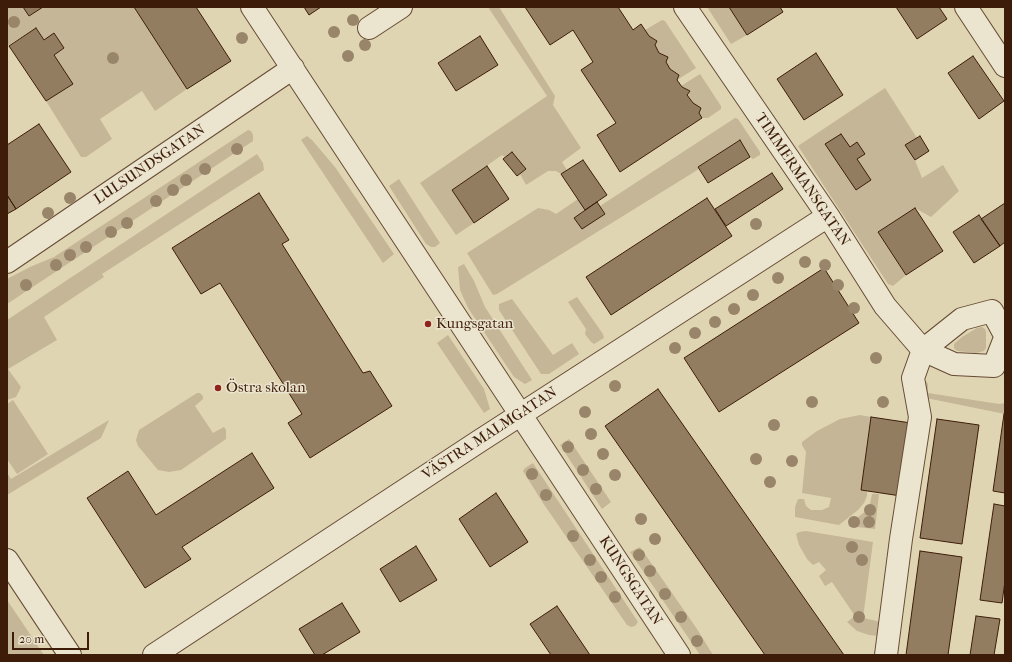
<!DOCTYPE html>
<html>
<head>
<meta charset="utf-8">
<style>
  body { margin:0 }
  #map { position:relative; width:1012px; height:662px; overflow:hidden; background:#e0d5b3; font-family:"IM FELL French Canon",serif }
  canvas { display:block }
  .frame { position:absolute; inset:0; border:8px solid #3d1d09; pointer-events:none }
  .scale { position:absolute; left:12px; top:632px; width:77px; height:18px; box-sizing:border-box; border:2px solid #3d1d09; border-top:0; padding-left:5px; font-size:12px; line-height:14px; white-space:nowrap; color:#3d1d09; -webkit-text-stroke:3px #ebe4ce; paint-order:stroke }
</style>
</head>
<body>
<div id="map">
<canvas width="1012" height="662"></canvas>
<div class="frame"></div>
<div class="scale">20 m</div>
</div>
<script>
const ctx = document.querySelector('canvas').getContext('2d');
ctx.lineJoin = 'round';
function fillPath(path, color) { ctx.fillStyle = color; ctx.fill(path, 'evenodd'); }
const shape = rows => new Path2D(rows.map(r => 'M' + r).join(''));
function trace(path, color, width, dash) { ctx.strokeStyle = color; ctx.lineWidth = width; ctx.lineCap = dash ? 'butt' : 'round'; ctx.setLineDash(dash || []); ctx.stroke(path); }
function drawText(font, color, halo, rows, align = 'center') {
  ctx.font = font + ' "IM FELL French Canon",serif'; ctx.lineWidth = 3; ctx.setLineDash([]); ctx.textBaseline = 'middle'; ctx.strokeStyle = halo; ctx.fillStyle = color; for (const [text, x, y, turn = 0] of rows) {
    ctx.save(); ctx.translate(x, y); ctx.rotate((+turn || 0) * Math.PI / 180); ctx.textAlign = isNaN(turn) ? turn : align; if (halo) ctx.strokeText(text, 0, 0); ctx.fillText(text, 0, 0); ctx.restore();
  }
}
const green = shape([
  [7,7,23,7,29,16,43,7,134,7,187,89,155,111,142,91,100,119,112,139,86,157,81,157,46,101,72,84,54,55,64,48,55,34,44,40,36,28,7,46],
  [488,7,499,7,555,96,553,105,581,148,562,162,567,170,561,174,556,171,548,171,526,185,520,174,526,169,512,152,505,157,502,155,452,190,474,223,456,235,420,183,547,96],
  [707,7,729,7,747,35,731,44],
  [662,20,665,21,696,68,677,80,679,74,670,69,666,62,668,57,659,53,655,45,657,41,649,36,645,30],
  [700,74,721,106,721,109,708,118,702,118,699,113,701,108,693,103,687,95,690,91,681,86],
  [885,88,917,138,906,145,915,160,922,178,943,165,959,191,931,217,915,208,878,232,906,275,893,286,888,284,798,146],
  [735,118,738,119,760,152,760,155,753,159,750,157,739,140,698,167,699,169,497,294,493,295,467,253,538,208,549,210,556,214,578,199,585,210,574,218,582,229,605,214,600,206],
  [248,130,251,131,253,135,253,141,7,304,7,279,30,267,54,257],
  [307,136,312,140,335,167,394,254,383,263,301,140],
  [257,154,263,163,264,170,102,274,104,277,44,317,57,340,8,369,21,387,16,397,7,400,7,320],
  [399,179,440,243,435,247,431,247,426,244,389,186],
  [464,264,474,281,485,307,532,380,525,384,514,377,468,308,460,290,458,267],
  [577,297,603,334,604,338,594,344,591,342,585,334,586,329,568,302],
  [512,299,553,355,572,343,579,354,549,374,541,374,499,310,499,304],
  [982,327,985,329,986,332,986,348,984,351,976,353,957,351,954,348,954,344,962,337,977,328],
  [448,335,484,389,490,409,484,413,437,343],
  [922,381,926,381,928,384,928,393,999,404,1005,403,1005,414,926,398],
  [197,393,200,393,203,396,203,399,195,406,213,433,224,427,226,430,226,439,181,470,169,472,158,470,138,446,136,440,139,430],
  [13,400,48,454,17,474,7,459,7,404],
  [860,415,871,417,861,490,867,491,867,496,864,503,858,510,839,525,795,517,795,507,798,499,804,499,806,506,811,510,822,510,829,507,831,498,802,493,806,452,802,445,802,442,817,431,840,419],
  [109,420,101,438,7,495,7,473,11,479],
  [569,439,611,502,602,509,560,445],
  [533,463,638,622,635,626,631,627,627,625,543,503,523,471,525,468],
  [872,494,879,494,875,529,848,526,850,523,866,511,870,504],
  [806,531,873,542,863,618,877,621,881,624,880,636,869,635,857,631,847,622,855,616,832,582,825,586,819,576,826,570,819,562,813,565,807,559,799,545,796,534,799,532],
  [640,547,697,629,713,655,700,655,630,552],
  [7,600,44,655,7,655]
]);
const building = shape([
  [23,7,43,7,29,16,23,7],
  [134,7,196,7,231,61,187,89,134,7],
  [304,7,321,7,309,15,304,7],
  [525,7,618,7,633,30,641,24,649,36,657,41,655,45,659,53,668,57,666,62,670,69,679,75,677,80,682,87,690,91,687,95,693,103,701,108,699,113,702,118,620,172,597,135,616,123,581,70,593,62,573,30,550,45,525,7],
  [729,7,780,7,783,12,747,35,729,7],
  [896,7,939,7,947,19,917,39,896,7],
  [36,28,44,40,54,33,64,48,54,55,73,84,46,101,9,46,36,28],
  [480,36,498,65,456,91,438,63,480,36],
  [816,53,843,95,804,120,777,79,816,53],
  [973,56,1004,101,979,119,948,73,973,56],
  [39,124,71,172,16,209,7,195,7,145,39,124],
  [841,134,850,147,857,142,865,154,857,159,871,180,856,190,825,144,841,134],
  [920,136,929,151,915,160,905,145,920,136],
  [740,140,750,157,708,183,698,167,740,140],
  [512,152,526,169,517,176,503,159,512,152],
  [583,160,607,195,585,210,561,174,583,160],
  [487,166,509,199,474,223,452,190,487,166],
  [772,173,783,189,726,226,715,209,772,173],
  [259,193,289,240,282,244,363,373,370,371,392,406,310,458,288,423,302,414,220,283,201,294,172,248,259,193],
  [7,195,16,209,7,214,7,195],
  [707,198,732,236,611,315,586,277,707,198],
  [597,202,605,214,582,229,574,218,597,202],
  [1005,203,1005,242,1000,246,981,219,1005,203],
  [915,208,943,251,906,275,878,232,915,208],
  [979,215,1000,246,974,263,953,232,979,215],
  [824,268,859,323,719,412,684,358,824,268],
  [658,389,844,655,765,655,605,426,658,389],
  [1004,414,1005,414,1005,493,993,491,1004,414],
  [871,417,911,423,901,496,861,490,871,417],
  [937,419,979,425,962,544,920,538,937,419],
  [252,453,274,488,182,547,191,559,145,588,87,498,128,471,156,515,252,453],
  [496,493,528,542,490,567,459,519,496,493],
  [994,504,1005,506,1005,581,1002,603,980,600,994,504],
  [416,546,437,580,400,602,380,569,416,546],
  [920,551,962,557,948,655,906,655,920,551],
  [342,603,360,632,322,655,315,655,299,629,342,603],
  [557,606,590,655,551,655,530,624,557,606],
  [976,616,1000,619,994,655,970,655,976,616]
]);
const minor = shape([
  [252,7,679,655],
  [685,7,828,216,885,306,923,350,954,364,994,366,1005,338],
  [966,7,1005,66],
  [369,28,401,7],
  [7,262,293,68],
  [923,350,962,319,992,311,1005,335],
  [7,560,70,655],
  [154,655,478,442,828,216],
  [886,655,901,539,920,417,913,378,923,350]
]);
const trees = [
  [353,20],
  [14,22],
  [334,32],
  [242,38],
  [365,45],
  [348,56],
  [113,58],
  [237,149],
  [205,169],
  [186,180],
  [173,190],
  [70,198],
  [156,201],
  [48,213],
  [127,223],
  [756,224],
  [111,232],
  [86,247],
  [70,255],
  [805,262],
  [56,265],
  [825,265],
  [778,278],
  [26,285],
  [838,285],
  [753,295],
  [854,308],
  [734,309],
  [715,322],
  [695,333],
  [675,348],
  [876,358],
  [615,386],
  [812,402],
  [883,402],
  [585,412],
  [774,425],
  [591,434],
  [568,447],
  [603,454],
  [756,459],
  [792,461],
  [583,470],
  [532,474],
  [615,475],
  [770,482],
  [596,489],
  [546,495],
  [870,510],
  [641,519],
  [854,522],
  [869,522],
  [573,536],
  [655,539],
  [852,547],
  [639,555],
  [590,560],
  [862,560],
  [650,571],
  [601,577],
  [665,594],
  [615,597],
  [681,617],
  [859,617],
  [697,641]
];
const markers = [
  [428,324,4,"#8f2418"],
  [218,388,4,"#8f2418"]
];
const streetNames = [
  ["LULSUNDSGATAN",150,165,-34],
  ["TIMMERMANSGATAN",802,180,56],
  ["VÄSTRA MALMGATAN",490,434,-33],
  ["KUNGSGATAN",630,581,57]
];
const poiNames = [
  ["Kungsgatan",436,324],
  ["Östra skolan",226,388]
];
fillPath(green, '#c4b696');
fillPath(building, '#927d61');
trace(building, '#3d1d09', 1);
trace(minor, '#664b34', 24);
trace(minor, '#ebe4ce', 22);
ctx.fillStyle = '#998569';
for (const [x, y] of trees) { ctx.beginPath(); ctx.arc(x, y, 6, 0, 2 * Math.PI); ctx.fill(); }
for (const [x, y, r, color] of markers) { const dot = new Path2D(); dot.arc(x, y, r, 0, 2 * Math.PI); ctx.fillStyle = color; ctx.fill(dot); trace(dot, '#ebe4ce', 1.5); }
drawText('15px', '#3d1d09', '#ebe4ce', streetNames);
drawText('15px', '#3d1d09', '#ebe4ce', poiNames, 'left');
</script>
</body>
</html>
